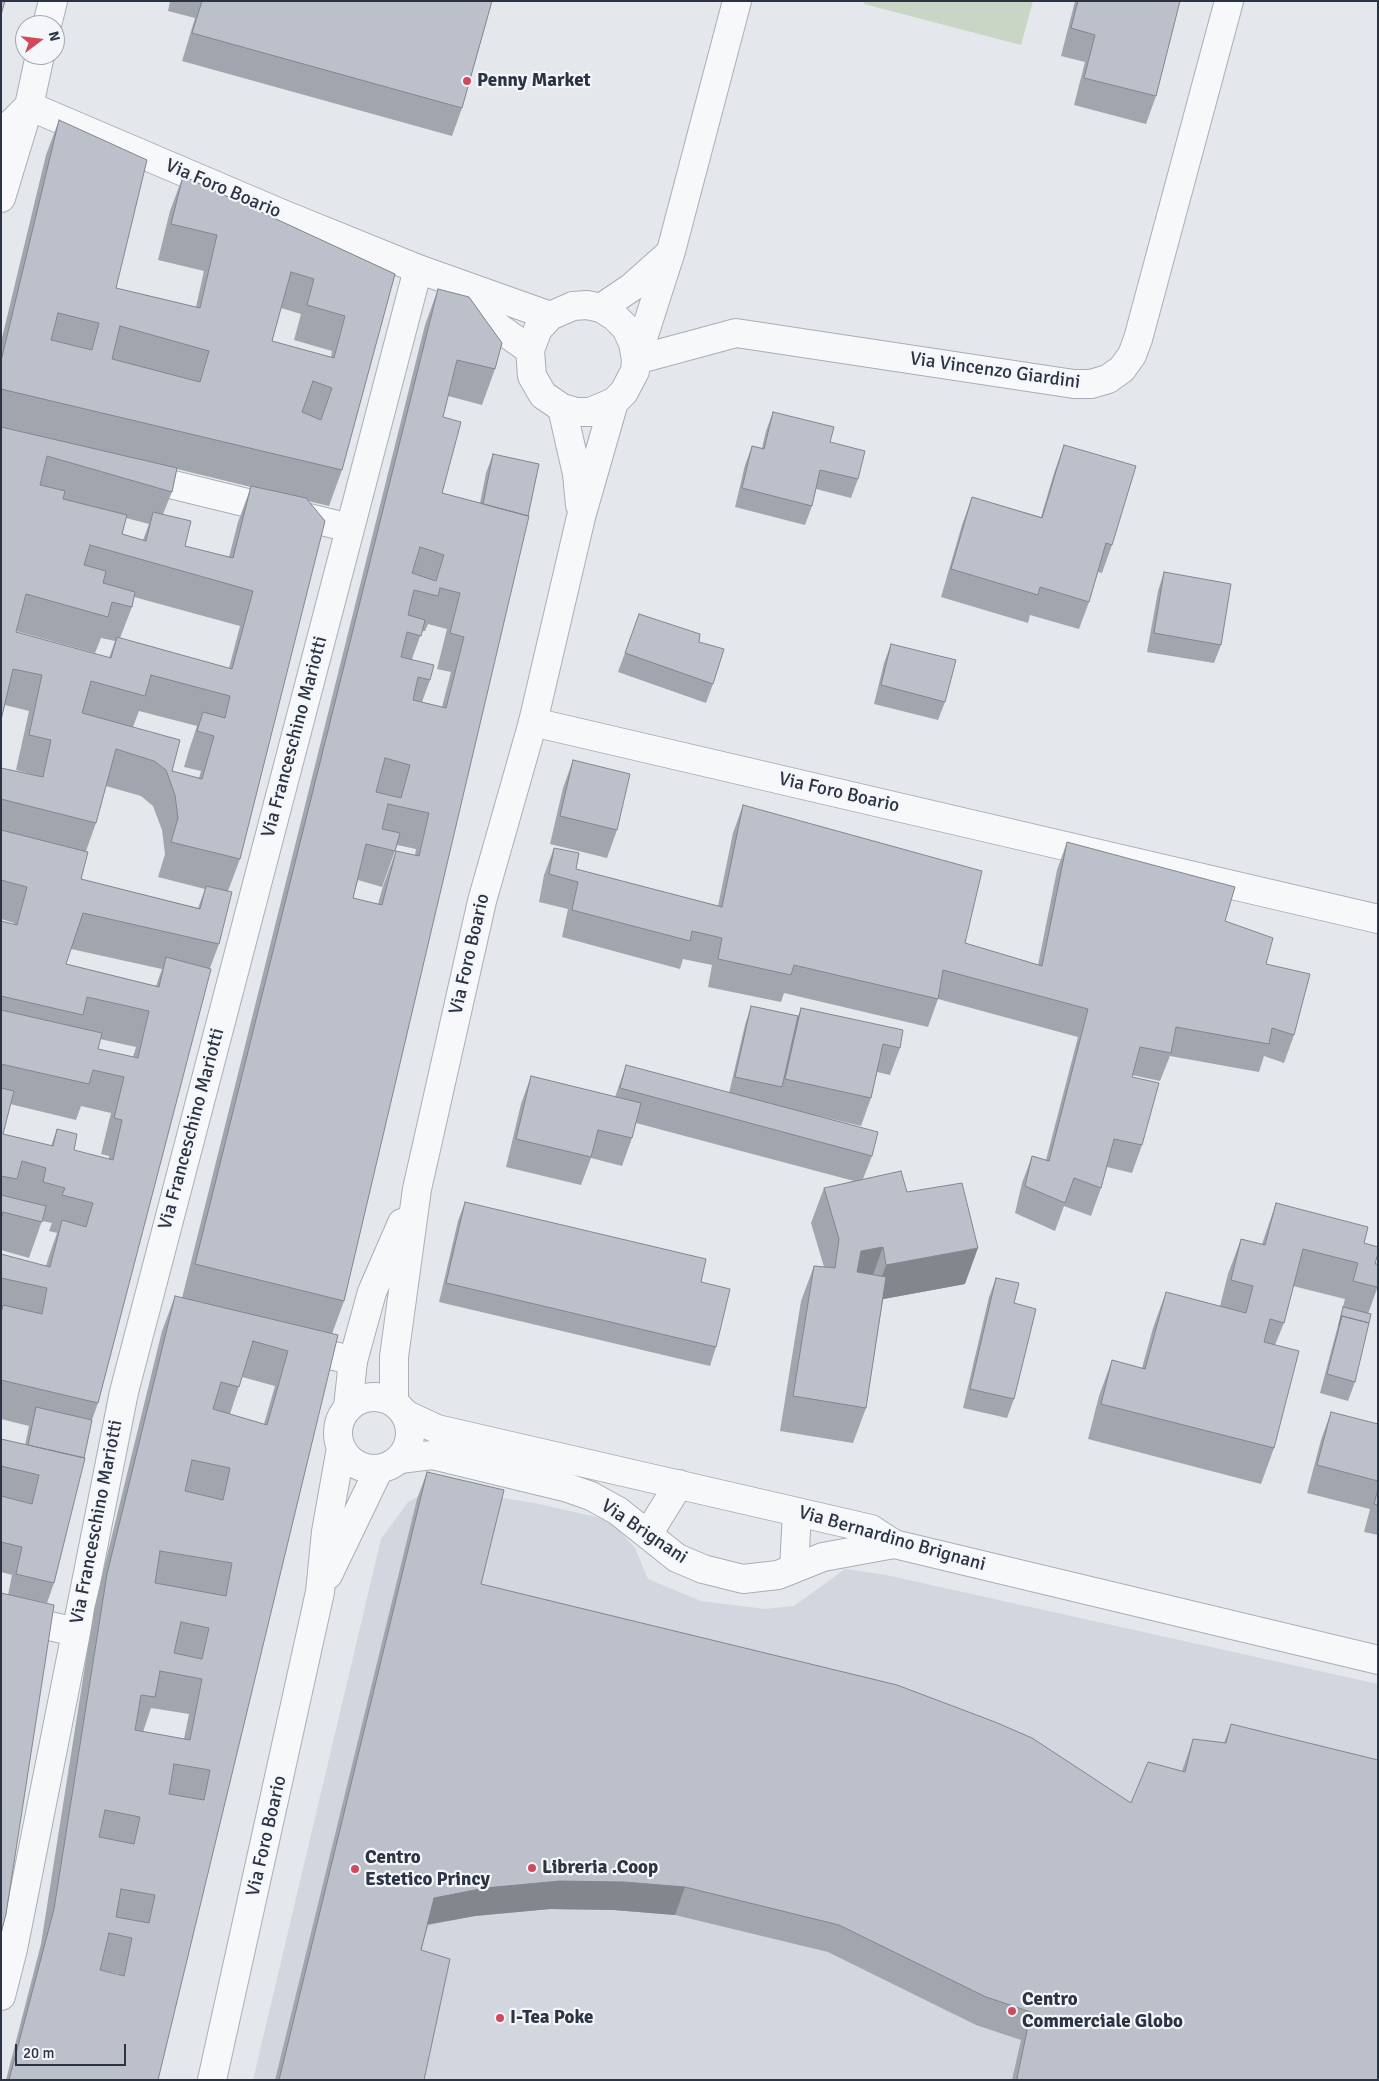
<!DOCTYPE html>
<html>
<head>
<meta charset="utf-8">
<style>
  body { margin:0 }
  #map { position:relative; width:1379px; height:2081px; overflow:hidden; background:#e4e7ec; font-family:Signika,sans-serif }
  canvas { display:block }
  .frame { position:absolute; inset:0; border:2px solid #2b3445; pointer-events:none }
  .north { position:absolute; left:15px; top:15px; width:50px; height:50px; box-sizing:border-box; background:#f4f6f9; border:1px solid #a4a8b1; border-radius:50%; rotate:75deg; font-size:14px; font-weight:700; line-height:20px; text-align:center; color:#2b3445 }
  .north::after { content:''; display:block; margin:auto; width:18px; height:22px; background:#d1495b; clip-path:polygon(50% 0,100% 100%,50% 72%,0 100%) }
  .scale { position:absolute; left:15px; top:2044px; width:111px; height:22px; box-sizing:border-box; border:2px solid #2b3445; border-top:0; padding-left:6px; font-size:15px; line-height:18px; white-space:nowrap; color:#2b3445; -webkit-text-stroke:4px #f4f6f9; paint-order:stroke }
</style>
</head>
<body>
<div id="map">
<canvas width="1379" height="2081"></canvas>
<div class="frame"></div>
<div class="north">N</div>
<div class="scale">20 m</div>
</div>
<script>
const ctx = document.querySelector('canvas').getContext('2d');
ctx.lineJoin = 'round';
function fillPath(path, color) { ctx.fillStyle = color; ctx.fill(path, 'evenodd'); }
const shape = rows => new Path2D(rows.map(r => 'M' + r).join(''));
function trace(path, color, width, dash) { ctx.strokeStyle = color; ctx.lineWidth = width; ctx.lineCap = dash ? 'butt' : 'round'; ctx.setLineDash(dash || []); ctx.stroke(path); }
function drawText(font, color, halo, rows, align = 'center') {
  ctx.font = font + ' Signika,sans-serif'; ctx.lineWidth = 4.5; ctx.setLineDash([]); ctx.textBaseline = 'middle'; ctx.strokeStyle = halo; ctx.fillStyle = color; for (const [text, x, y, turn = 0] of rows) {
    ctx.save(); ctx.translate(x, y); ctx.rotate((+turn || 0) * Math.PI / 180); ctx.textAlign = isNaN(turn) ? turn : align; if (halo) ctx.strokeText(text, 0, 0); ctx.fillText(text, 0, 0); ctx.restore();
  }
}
const built = shape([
  [434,1487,534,1503,610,1520,635,1548,648,1579,701,1601,765,1609,794,1606,845,1569,886,1575,1378,1684,1378,2080,253,2080,381,1539,408,1502]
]);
const green = shape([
  [865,1,1033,1,1021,45,864,4]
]);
const minor = shape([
  [1,198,29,106],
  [601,308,632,287,669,254],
  [636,360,736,333,1074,384,1091,384,1108,379,1122,369,1132,355,1138,339,1229,1],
  [636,360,671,251,737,1],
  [137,476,350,528],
  [533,722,1378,919],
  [297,1346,353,1361],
  [407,1415,437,1429,871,1529,894,1544,1378,1660],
  [400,1459,432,1455,568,1488,591,1496,618,1511,677,1558,703,1569,743,1579,778,1575,823,1557,894,1544],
  [648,1534,679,1484],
  [794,1568,797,1512],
  [1,1615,76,1632],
  [1,1996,13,1949,124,1392,418,269]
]);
const tertiary = shape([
  [47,25,53,1],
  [29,106,280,213,418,269,550,316],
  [29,106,40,55],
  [1,134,29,106],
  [453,295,530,350],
  [562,408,577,474,580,505],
  '338 1433a36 36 0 1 1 72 0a36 36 0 1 1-72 0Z',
  [394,1402,394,1357,417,1189,482,901,533,722,581,517,614,402,624,392,635,371,636,360,633,343,626,328,615,317,601,308,587,305,573,306,550,316,538,329,530,350,532,376,543,395,562,408,576,412,590,412,614,402],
  [348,1407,353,1361,372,1292,402,1223],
  [328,1575,379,1469],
  [212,2080,320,1592,326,1532,341,1448]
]);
const wall = shape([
  [170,1,492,1,462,108,452,136,182,61,195,18,168,11],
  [1075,1,1180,1,1156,96,1146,124,1074,105,1085,62,1061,56],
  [59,120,116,288,196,307,204,271,158,260,170,211,183,176,395,274,342,470,329,506,308,501,240,859,228,891,219,944,210,968,98,1403,92,1420,54,1583,47,1603,8,1595,12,1575,1,1572,1,1496,29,1502,1,1496,1,1439,25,1445,29,1426,1,1419,1,1254,46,1266,49,1256,57,1233,49,1231,52,1223,42,1221,29,1258,1,1250,1,921,14,925,14,923,1,919,1,768,38,776,16,770,29,711,5,705,1,720,1,342,46,155],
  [281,308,301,314,294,340,332,351,331,357,272,341],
  [177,469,251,487,238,522,229,557,185,546,163,514,172,492],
  [126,518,149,524,143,540,122,534],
  [134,597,240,626,229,668,120,638,132,607],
  [16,631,95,653,101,638,115,641,109,658,16,632],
  [139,711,197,726,190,747,184,767,201,771,199,778,172,771,133,727],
  [106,786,141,796,153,806,162,830,165,854,158,877,205,889,198,908,81,879,86,851,96,823],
  [71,949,162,969,156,986,66,964],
  [100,1039,136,1047,133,1057,98,1049],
  [10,1104,76,1120,81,1106,111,1113,101,1154,109,1156,109,1159,74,1150,57,1129,51,1146,3,1134],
  [438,289,495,369,482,405,448,396,443,417,442,493,480,503,486,473,493,454,539,464,344,1301,332,1334,158,2080,6,2080,41,1944,94,1609,162,1331,175,1296,182,1298,425,325],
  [428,624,447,629,437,669,451,672,442,707,422,702,430,680,412,659,422,631,425,631],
  [397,845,416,849,415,855,396,851,383,886,378,904,353,898,358,880,382,887,395,851],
  [242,1377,275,1386,264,1424,230,1414],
  [151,1708,189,1714,184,1739,143,1732],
  [100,1970,119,1974,119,1975],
  [773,412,830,442,858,479,851,498,816,489,812,506,805,525,735,507,745,465,752,446,762,448,766,431],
  [1064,445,1112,545,1102,573,1098,572,1089,602,1079,629,1030,615,1028,623,941,597,962,525,972,497,1041,517,1054,473],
  [1164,572,1221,645,1214,663,1147,652,1158,591],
  [639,614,699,642,713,684,706,703,618,672],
  [891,644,945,702,938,720,874,704,884,663],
  [573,760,617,830,607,858,550,844,563,788],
  [743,805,965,943,1038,965,1057,870,1067,842,1225,921,1266,964,1294,1035,1284,1063,1264,1056,1259,1072,1170,1056,1160,1081,1132,1075,1132,1077,1142,1145,1132,1173,1107,1167,1101,1188,1091,1216,1064,1206,1055,1231,1015,1213,1022,1183,1032,1156,1046,1160,1078,1037,938,999,928,1027,784,993,781,1002,708,987,712,965,683,959,680,969,562,937,568,909,539,902,544,875,554,848,576,869,718,906,733,833],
  [751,1006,798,1016,801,1008,900,1048,890,1075,877,1072,871,1098,861,1126,815,1115,872,1156,863,1179,907,1192,965,1284,883,1299,866,1408,853,1443,780,1431,801,1301,814,1266,824,1267,811,1223,824,1188,854,1181,636,1123,632,1138,622,1166,591,1158,581,1185,506,1167,521,1104,531,1076,615,1097,626,1065,729,1093,745,1025],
  [465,1202,701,1282,716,1347,710,1366,439,1302,458,1221],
  [1276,1203,1364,1243,1375,1264,1378,1286,1368,1314,1355,1382,1348,1401,1320,1393,1345,1299,1293,1286,1284,1323,1275,1345,1274,1448,1261,1484,1088,1439,1099,1396,1112,1360,1142,1368,1153,1328,1166,1292,1220,1306,1228,1274,1241,1239,1262,1244],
  [996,1278,1014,1303,1014,1399,1007,1418,963,1408,989,1297],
  [1331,1412,1377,1424,1378,1422,1378,1535,1364,1532,1370,1509,1307,1493,1321,1440],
  [427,1472,481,1584,1131,1803,1182,1771,1193,1739,1224,1743,1231,1724,1378,2080,1012,2080,1021,2040,976,2025,828,1952,675,1915,614,1910,550,1909,475,1916,428,1925,421,1950,424,2080,275,2080,417,1499]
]);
const shadedWall = shape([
  [883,1247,870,1283,848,1286,861,1251],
  [978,1248,965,1284,873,1301,886,1265],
  [560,1881,624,1882,685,1887,675,1915,614,1910,550,1909,475,1916,424,1925,434,1898,485,1888]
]);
const building = shape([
  [1,1,5,1,1,15,1,1],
  [202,1,492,1,462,108,192,33,202,1],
  [1078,1,1180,1,1156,96,1084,78,1095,35,1071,28,1078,1],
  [59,120,147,160,116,288,200,308,217,235,171,224,183,176,395,274,342,470,1,389,1,361,59,120],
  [291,272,314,279,307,305,345,316,334,358,272,341,291,272],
  [58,313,99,323,92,350,51,340,58,313],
  [120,326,209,351,200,382,112,359,120,326],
  [313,381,332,388,321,420,302,412,313,381],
  [438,289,469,297,502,343,495,369,457,360,443,417,461,422,442,493,529,516,344,1301,195,1264,438,289],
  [420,547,444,555,436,581,412,573,420,547],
  [440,588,460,593,450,633,464,637,446,708,413,700,418,677,430,680,434,665,401,657,407,632,421,636,425,620,408,615,414,590,438,596,440,588],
  [385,758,410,765,401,798,376,792,385,758],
  [388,804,429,813,419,856,396,851,382,905,353,898,366,844,395,851,400,833,382,829,388,804],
  [773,412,834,427,830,442,865,451,858,479,820,470,812,506,742,488,752,446,764,449,773,412],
  [1,427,177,468,172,492,47,456,40,485,65,491,63,499,127,515,122,534,146,541,153,512,191,521,185,546,233,558,251,486,306,498,325,521,240,859,171,842,178,818,175,795,166,770,154,761,116,749,96,823,1,799,1,768,43,777,51,740,29,735,42,675,13,669,1,720,1,427],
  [90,545,253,591,232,669,117,637,111,658,16,632,26,594,108,617,112,602,132,607,135,592,103,583,106,571,84,565,90,545],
  [151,675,230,696,225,718,203,712,197,731,214,736,202,779,172,771,180,740,82,713,91,681,145,696,151,675],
  [1064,445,1136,466,1112,545,1106,543,1089,602,1040,587,1038,595,951,569,972,497,1042,518,1064,445],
  [493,454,539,464,528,516,483,504,493,454],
  [1164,572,1231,584,1221,645,1154,633,1164,572],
  [639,614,700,634,699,642,724,649,713,684,625,653,639,614],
  [891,644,956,660,945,702,881,685,891,644],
  [573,760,630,774,617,830,560,816,573,760],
  [743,805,982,871,965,943,1042,966,1067,842,1235,887,1225,921,1273,938,1266,964,1310,974,1294,1035,1272,1028,1269,1044,1176,1027,1171,1053,1140,1047,1132,1077,1159,1083,1142,1145,1114,1139,1101,1188,1074,1178,1065,1203,1025,1186,1032,1156,1049,1161,1088,1009,943,970,938,999,794,965,791,975,718,959,722,938,692,931,690,941,572,910,578,882,549,874,554,848,579,853,576,869,722,907,743,805],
  [1,830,88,852,81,879,200,909,206,886,232,892,219,944,83,913,66,964,159,987,166,957,211,969,98,1403,1,1380,1,1313,3,1305,42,1314,47,1288,1,1278,1,1254,50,1267,62,1220,86,1227,93,1203,62,1195,65,1188,43,1182,46,1168,22,1161,17,1179,1,1176,1,1088,14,1091,3,1134,53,1146,57,1129,77,1134,74,1150,113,1160,122,1120,114,1118,124,1077,93,1070,89,1084,1,1064,1,1010,102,1033,98,1049,138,1058,149,1011,87,997,83,1015,1,996,1,921,17,925,27,887,1,880,1,830],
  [751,1006,798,1016,782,1087,735,1077,751,1006],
  [801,1008,903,1030,900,1048,883,1044,871,1098,785,1079,801,1008],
  [626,1065,878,1132,872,1156,620,1088,626,1065],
  [531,1076,641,1103,632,1138,598,1130,591,1157,516,1139,531,1076],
  [901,1171,907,1192,962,1183,978,1248,886,1265,883,1247,861,1251,857,1272,886,1277,866,1408,793,1396,814,1266,835,1268,839,1239,824,1188,901,1171],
  [1,1195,46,1206,42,1222,3,1212,1,1220,1,1195],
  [465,1202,706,1259,701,1282,730,1289,716,1347,446,1283,465,1202],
  [1276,1203,1368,1227,1364,1243,1378,1247,1378,1253,1375,1264,1378,1264,1378,1286,1377,1287,1353,1281,1358,1263,1303,1249,1284,1323,1270,1319,1264,1342,1299,1351,1274,1448,1101,1404,1112,1360,1145,1369,1166,1292,1246,1313,1253,1286,1231,1280,1241,1239,1265,1245,1276,1203],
  [996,1278,1019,1283,1014,1303,1036,1309,1014,1399,970,1389,996,1278],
  [175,1296,338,1335,158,2080,9,2080,54,1909,107,1574,175,1296],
  [253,1341,288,1351,267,1425,213,1409,221,1382,239,1387,253,1341],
  [192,1460,230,1468,223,1500,185,1491,192,1460],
  [160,1551,232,1563,226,1596,155,1583,160,1551],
  [181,1622,209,1628,202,1659,174,1653,181,1622],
  [160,1671,202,1679,190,1740,135,1730,141,1695,155,1697,160,1671],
  [174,1764,210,1770,204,1800,169,1794,174,1764],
  [105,1810,140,1817,134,1844,99,1837,105,1810],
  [121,1889,155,1895,149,1923,116,1917,121,1889],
  [109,1933,132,1938,124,1976,100,1970,109,1933],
  [1343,1307,1371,1314,1369,1323,1342,1316,1339,1325,1343,1307],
  [1342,1316,1369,1323,1355,1382,1327,1374,1342,1316],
  [36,1407,92,1420,84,1458,28,1445,36,1407],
  [1331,1412,1378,1424,1378,1481,1317,1465,1331,1412],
  [1,1439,85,1458,54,1583,16,1574,22,1547,1,1542,1,1496,32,1504,39,1475,1,1466,1,1439],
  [427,1472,504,1490,481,1584,897,1685,995,1722,1032,1738,1131,1803,1148,1762,1185,1772,1193,1739,1226,1743,1231,1724,1378,1760,1378,2080,1018,2080,1017,2078,1031,2012,986,1997,839,1925,685,1887,624,1882,560,1881,485,1888,434,1898,421,1950,450,1959,424,2080,279,2080,427,1472],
  [1378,1489,1378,1505,1374,1504,1378,1489],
  [1,1593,54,1605,6,1914,1,1933,1,1593]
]);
const markers = [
  [467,81,5,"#d1495b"],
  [532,1868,5,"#d1495b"],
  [355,1869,5,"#d1495b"],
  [1012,2011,5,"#d1495b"],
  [500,2018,5,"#d1495b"]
];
const poiNames = [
  ["Penny Market",477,81],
  ["Centro",365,1858],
  ["Estetico Princy",365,1880],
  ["Libreria .Coop",542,1868],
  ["Centro",1022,2000],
  ["Commerciale Globo",1022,2022],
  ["I-Tea Poke",510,2018]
];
const streetNames = [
  ["Via Foro Boario",223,189,23],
  ["Via Vincenzo Giardini",995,371,8],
  ["Via Franceschino Mariotti",295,737,-75],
  ["Via Foro Boario",839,793,13],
  ["Via Foro Boario",470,954,-77],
  ["Via Franceschino Mariotti",192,1129,-75],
  ["Via Franceschino Mariotti",97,1522,-79],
  ["Via Brignani",644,1532,34],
  ["Via Bernardino Brignani",892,1539,16],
  ["Via Foro Boario",267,1836,-77]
];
fillPath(built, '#d2d6de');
fillPath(green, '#c9d6c5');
trace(minor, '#a9aeb7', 30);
trace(tertiary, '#a9aeb7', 30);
trace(minor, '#f7f8fa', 28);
trace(tertiary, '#f7f8fa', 28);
fillPath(wall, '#a1a5ae');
fillPath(shadedWall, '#83868d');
fillPath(building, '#bbc0ca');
trace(building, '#83868d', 1);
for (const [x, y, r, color] of markers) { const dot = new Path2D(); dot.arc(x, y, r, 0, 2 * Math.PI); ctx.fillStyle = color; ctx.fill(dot); trace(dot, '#f4f6f9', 2); }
drawText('bold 19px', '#2b3445', '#f4f6f9', poiNames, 'left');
drawText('19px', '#2b3445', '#f4f6f9', streetNames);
</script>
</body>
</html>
